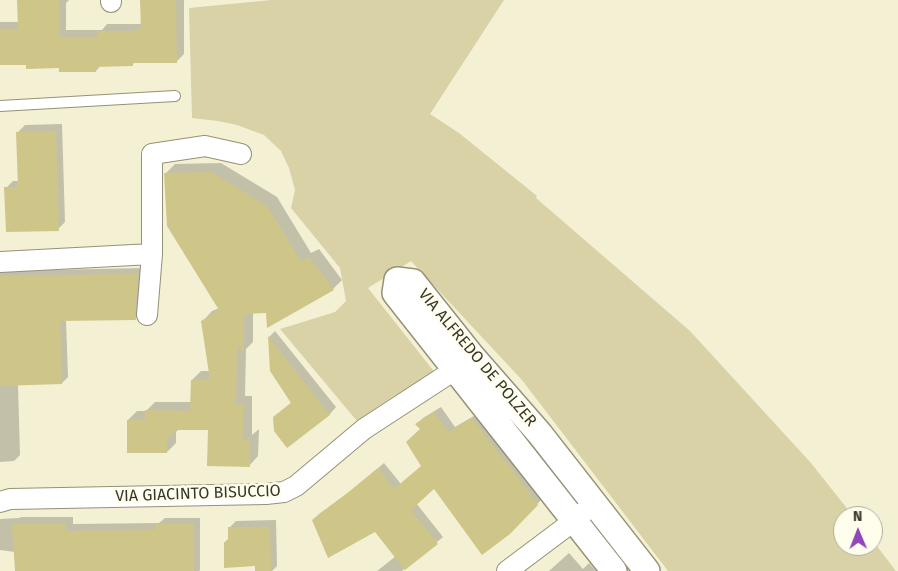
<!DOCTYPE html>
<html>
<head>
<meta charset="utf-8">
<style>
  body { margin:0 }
  #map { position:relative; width:898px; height:571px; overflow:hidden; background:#f4f0d4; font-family:"Fira Sans",sans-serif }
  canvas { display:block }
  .north { position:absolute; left:833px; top:506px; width:50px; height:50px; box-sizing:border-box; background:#fffdec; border:1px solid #afad9f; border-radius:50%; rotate:359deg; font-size:14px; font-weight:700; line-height:20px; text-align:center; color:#38362b }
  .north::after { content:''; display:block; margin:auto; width:18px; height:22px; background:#8f47b9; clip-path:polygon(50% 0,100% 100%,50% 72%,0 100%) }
</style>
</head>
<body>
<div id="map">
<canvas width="898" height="571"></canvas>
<div class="north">N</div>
</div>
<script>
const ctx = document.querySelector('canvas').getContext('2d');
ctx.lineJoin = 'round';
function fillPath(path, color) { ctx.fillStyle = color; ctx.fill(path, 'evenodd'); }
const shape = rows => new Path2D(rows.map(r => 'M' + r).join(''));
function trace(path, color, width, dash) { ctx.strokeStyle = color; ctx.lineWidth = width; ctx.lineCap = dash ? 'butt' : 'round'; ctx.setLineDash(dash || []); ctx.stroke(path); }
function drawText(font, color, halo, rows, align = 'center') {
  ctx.font = font + ' "Fira Sans",sans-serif'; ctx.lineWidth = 5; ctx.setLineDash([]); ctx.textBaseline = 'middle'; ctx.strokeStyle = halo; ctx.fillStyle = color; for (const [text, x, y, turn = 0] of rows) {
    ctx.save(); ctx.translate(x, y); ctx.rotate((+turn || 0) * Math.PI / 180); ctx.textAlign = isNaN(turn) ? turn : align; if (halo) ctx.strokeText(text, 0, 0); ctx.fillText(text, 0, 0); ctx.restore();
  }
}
const green = shape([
  [271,0,504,0,430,114,459,133,537,196,536,198,690,331,811,463,853,516,843,516,843,546,873,546,873,541,896,571,668,571,522,380,411,261,368,288,436,374,394,396,357,421,280,329,335,312,346,301,340,268,291,208,295,190,289,168,281,151,264,135,237,125,218,121,192,118,189,8]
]);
const shadow = shape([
  [18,0,69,0,66,3,66,30,102,30,107,24,140,24,142,22,141,0,184,0,184,54,177,61,135,62,132,65,101,65,96,71,27,63,0,64,0,22,19,22],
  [62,124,65,222,58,229,6,188,13,181,19,181,18,132,25,125],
  [221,163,277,197,311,253,319,249,342,280,333,289,267,312,253,313,253,342,246,349,245,396,252,396,252,435,259,429,258,456,249,466,209,429,179,429,176,432,176,443,167,452,128,420,137,411,146,411,155,402,192,402,192,380,201,371,210,371,203,321,212,311,219,308,166,173,175,164],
  [144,268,141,313,136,318,66,320,68,377,62,383,18,384,20,455,14,461,0,462,0,271],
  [275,331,336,407,330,414,288,447,281,411,292,402,271,371,269,337],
  [441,407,455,427,479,413,543,498,509,533,434,487,416,503,443,537,402,571,377,571,396,556,375,530,313,520,319,514,353,489,384,463,401,484,423,465,422,429,417,424,423,418],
  [21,517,73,517,73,524,159,523,165,518,200,518,200,570,199,571,16,571,15,552,0,550,0,519,19,518],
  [276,520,277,566,272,571,257,571,257,564,225,542,229,538,229,528,236,521],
  [569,553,583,569,589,563,596,571,549,571]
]);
const building = shape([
  [17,0,59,0,60,37,98,37,98,31,133,31,133,29,141,29,140,0,176,0,177,63,133,63,133,66,96,67,96,72,59,72,59,68,26,69,26,65,0,65,0,29,18,29],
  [56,131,59,231,6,232,4,187,18,187,16,132],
  [211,172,267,206,301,261,309,257,334,290,267,328,266,313,244,314,244,353,237,344,236,405,243,404,243,443,250,437,250,467,207,466,208,430,174,430,174,435,167,436,167,453,127,453,127,420,145,420,145,410,190,411,191,380,210,380,201,321,219,310,167,226,164,173],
  [138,274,135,314,136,320,60,321,62,384,0,386,0,276],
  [268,336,330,415,287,448,274,431,273,417,291,403,270,371],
  [434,412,448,432,472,418,505,462,506,461,538,505,510,534,482,555,434,489,411,510,438,544,405,570,375,532,328,558,312,520,345,495,378,468,394,489,421,466,406,442,420,429,415,424],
  [12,524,66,524,66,531,156,530,156,524,194,524,194,571,15,571],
  [228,527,270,527,271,571,255,571,255,566,224,568,224,542,228,542]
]);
const service = shape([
  [0,106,175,96]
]);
const minor = shape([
  [111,0,111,2],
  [0,262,152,254],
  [147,315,152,254,152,154,205,146,241,154],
  [0,502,10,499,266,494,284,492,296,486,364,429,456,369,466,359],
  [507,571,575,520,594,503]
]);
const tertiary = shape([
  [614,571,395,293,397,280,413,282,471,355,540,434,647,571]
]);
const streetNames = [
  ["VIA ALFREDO DE POLZER",477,358,50],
  ["VIA GIACINTO BISUCCIO",198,494,-2]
];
fillPath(green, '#d9d2a7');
fillPath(shadow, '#0003');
fillPath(building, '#cec588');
trace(service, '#959177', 12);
trace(minor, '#959177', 22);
trace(tertiary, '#959177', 28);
trace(service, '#fff', 10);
trace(minor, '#fff', 20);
trace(tertiary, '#fff', 25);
drawText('16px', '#38362b', '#fffdec', streetNames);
</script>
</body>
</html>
